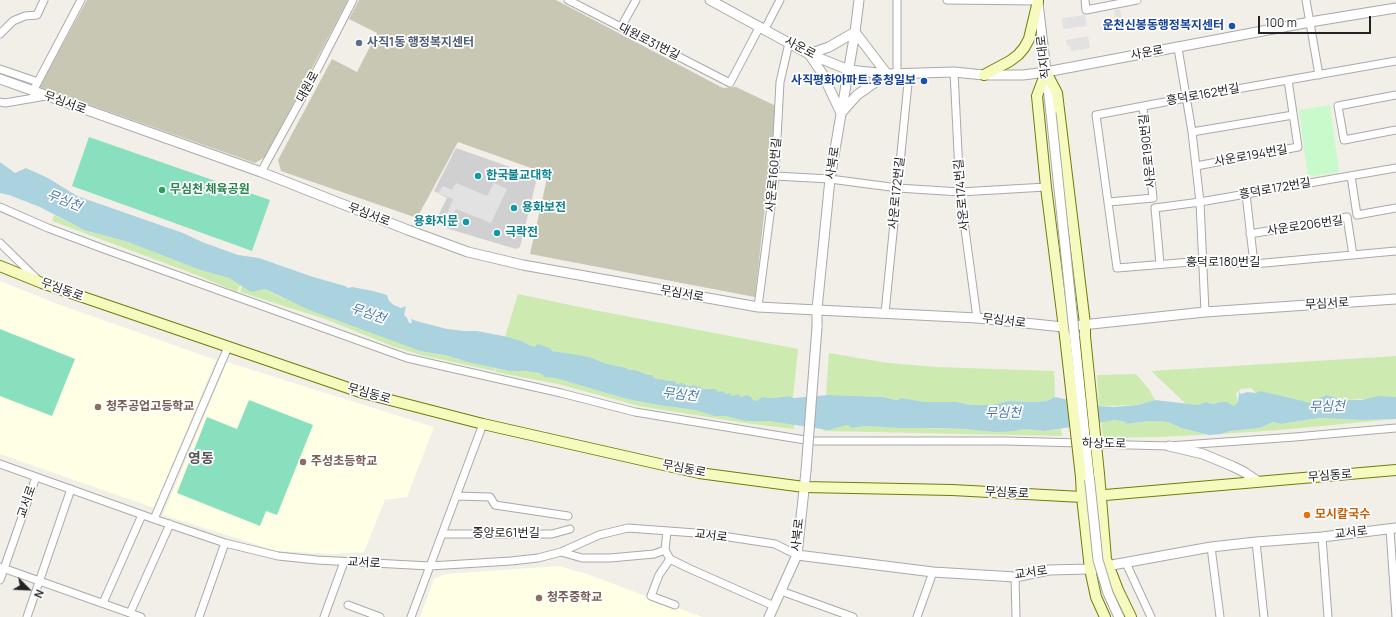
<!DOCTYPE html>
<html>
<head>
<meta charset="utf-8">
<style>
  body { margin:0 }
  #map { position:relative; width:1396px; height:617px; overflow:hidden; background:#f2efe9; font-family:Manrope,sans-serif }
  canvas { display:block }
  .north { position:absolute; left:8px; top:569px; width:40px; height:40px; -webkit-text-stroke:3px #fff; paint-order:stroke; rotate:114deg; font-size:11px; font-weight:700; line-height:16px; text-align:center; color:#222 }
  .north::after { content:''; display:block; margin:auto; width:14px; height:18px; background:#222; clip-path:polygon(50% 0,100% 100%,50% 72%,0 100%) }
  .scale { position:absolute; left:1258px; top:16px; width:113px; height:18px; box-sizing:border-box; border:2px solid #222; border-top:0; padding-left:5px; font-size:12px; line-height:14px; white-space:nowrap; color:#222; -webkit-text-stroke:3px #fff; paint-order:stroke }
</style>
</head>
<body>
<div id="map">
<canvas width="1396" height="617"></canvas>
<div class="north">N</div>
<div class="scale">100 m</div>
</div>
<script>
const ctx = document.querySelector('canvas').getContext('2d');
ctx.lineJoin = 'round';
function fillPath(path, color) { ctx.fillStyle = color; ctx.fill(path, 'evenodd'); }
const shape = rows => new Path2D(rows.map(r => 'M' + r).join(''));
function trace(path, color, width, dash) { ctx.strokeStyle = color; ctx.lineWidth = width; ctx.lineCap = dash ? 'butt' : 'round'; ctx.setLineDash(dash || []); ctx.stroke(path); }
function drawText(font, color, halo, rows, align = 'center') {
  ctx.font = font + ' Manrope,"Noto Sans KR",sans-serif'; ctx.lineWidth = 3.5; ctx.setLineDash([]); ctx.textBaseline = 'middle'; ctx.strokeStyle = halo; ctx.fillStyle = color; for (const [text, x, y, turn = 0] of rows) {
    ctx.save(); ctx.translate(x, y); ctx.rotate((+turn || 0) * Math.PI / 180); ctx.textAlign = isNaN(turn) ? turn : align; if (halo) ctx.strokeText(text, 0, 0); ctx.fillText(text, 0, 0); ctx.restore();
  }
}
const education = shape([
  [0,281,55,303,216,360,154,508,0,454],
  [227,362,434,427,407,497,385,500,364,552,332,554,277,551,163,515],
  [559,566,587,574,702,617,420,617,434,579,445,574]
]);
const religious = shape([
  [456,148,533,175,536,178,536,182,520,247,516,249,449,229,435,222,447,198,434,191]
]);
const construction = shape([
  [87,0,348,0,265,157,255,163,39,87],
  [359,0,556,0,723,88,736,87,776,106,755,297,530,254,548,174,458,142,417,218,281,171,278,160,332,59,357,72,377,33,349,19]
]);
const grass = shape([
  [54,215,84,230,128,242,200,270,229,278,240,285,237,292,194,274,52,221],
  [242,286,251,291,265,289,282,298,420,351,449,356,464,361,472,362,495,368,494,371,421,355,392,346,325,319,240,292],
  [518,294,589,309,798,349,793,398,790,396,772,398,762,397,756,401,741,397,737,394,737,396,731,396,709,389,702,389,694,385,687,386,654,378,635,370,629,370,626,368,604,363,590,357,577,356,534,347,521,341,505,337],
  [829,353,888,363,938,367,1054,371,1055,397,1046,401,1034,402,1008,401,991,405,971,405,957,402,925,402,902,398,896,400,882,397,826,395],
  [1396,356,1396,397,1345,400,1326,395,1311,403,1256,393,1251,388,1241,389,1236,394,1238,402,1234,406,1220,402,1213,404,1206,402,1198,405,1186,404,1151,371],
  [496,368,509,371,525,371,540,373,545,377,555,378,627,399,658,405,695,410,714,416,726,416,745,421,769,421,794,424,794,429,745,423,639,406,558,384,495,372],
  [1136,374,1149,389,1155,400,1136,405,1099,406,1097,375],
  [1319,418,1361,420,1396,419,1280,430,1220,434,1159,437,1103,438,1101,422,1115,420,1125,422,1127,424,1149,421,1168,422,1181,428,1209,435,1221,434,1230,431,1260,428,1273,422,1281,424],
  [848,425,852,428,864,426,1015,431,1025,429,1045,431,1061,429,1062,436,823,431,824,429,833,429]
]);
const park = shape([
  [1330,105,1339,172,1308,177,1299,110]
]);
const pitch = shape([
  [89,137,270,200,252,251,72,186],
  [0,329,75,359,52,416,0,396],
  [249,400,313,425,277,515,266,511,260,526,177,493,207,417,237,429]
]);
const parking = shape([
  [1120,9,1123,22,1116,23,1114,10],
  [1085,15,1087,26,1063,29,1062,18],
  [1088,36,1090,48,1071,51,1070,46,1067,46,1066,40],
  [456,183,487,196,494,183,507,189,491,223,456,209,452,216,447,214,453,199,438,193,443,186,452,190]
]);
const water = shape([
  [0,162,15,173,26,168,48,178,77,196,183,233,202,242,238,255,259,258,313,277,345,286,348,288,352,287,373,291,387,295,389,301,394,305,401,308,406,306,404,315,407,318,409,323,412,323,411,319,420,322,447,329,464,331,477,331,508,337,521,341,534,347,538,344,550,348,552,351,590,357,604,363,626,368,629,370,635,370,648,375,652,375,654,378,669,381,674,381,677,384,682,383,688,386,694,385,698,387,700,386,702,389,715,389,719,392,723,391,726,394,730,393,731,396,737,395,737,393,741,397,747,395,751,397,753,400,756,401,762,397,772,398,790,396,793,398,829,395,882,397,896,400,902,398,925,402,957,402,971,405,991,405,1008,401,1034,402,1046,401,1055,397,1099,406,1114,407,1137,405,1155,400,1198,405,1206,402,1213,404,1220,402,1226,402,1234,406,1238,402,1239,392,1241,394,1247,392,1256,393,1260,391,1311,403,1326,395,1345,400,1361,400,1379,396,1396,397,1396,419,1361,420,1319,418,1281,424,1273,422,1260,428,1230,431,1221,434,1209,435,1181,428,1168,422,1149,421,1127,424,1125,422,1115,420,1045,431,1025,429,1015,431,996,432,964,429,933,428,902,428,864,426,852,428,848,425,828,430,769,421,745,421,726,416,714,416,695,410,658,405,627,399,555,378,545,377,540,373,525,371,509,371,464,361,449,356,420,351,307,309,265,289,251,292,229,278,200,270,128,242,84,230,40,207,9,195,0,193]
]);
const minor = shape([
  [568,0,730,83,760,26],
  [947,0,1038,1],
  [1085,0,1086,10,1137,0],
  [1306,0,1319,75],
  [621,27,636,0],
  [765,29,780,0],
  [0,34,13,21,25,16,37,15,44,0],
  [1178,48,1192,132,1200,202,1205,312],
  [1396,61,1186,98,1096,115,1117,268,1203,261,1254,264,1396,251],
  [0,69,38,82],
  [954,72,960,192,977,318],
  [897,74,897,0],
  [33,91,81,0],
  [1396,95,1338,106,1344,140,1396,130],
  [0,102,5,103,46,96],
  [1192,132,1293,115],
  [1196,166,1298,147,1288,80],
  [261,172,316,72,353,0],
  [775,176,830,179,898,188,960,192,1046,187],
  [1351,176,1357,215,1396,208],
  [1246,194,1254,264],
  [1109,202,1153,198,1143,107],
  [0,207,48,228,104,249,407,358,561,393,635,412,811,441,1006,441,1080,443],
  [1250,234,1347,217,1353,255],
  [0,243,37,279],
  [1160,264,1155,208,1200,202,1396,168],
  [758,307,775,176,780,82,789,43],
  [885,313,909,73],
  [1092,444,1169,446,1295,437,1396,428],
  [0,464,154,519,225,543,278,556,317,560,430,566,511,561,538,558,561,552,599,535,628,528,709,534,775,544,797,555],
  [456,496,490,497,495,505,568,516],
  [154,519,228,347],
  [1390,529,1396,617],
  [667,531,665,550,670,559,688,568,774,606],
  [442,534,552,534,570,529],
  [1322,537,1328,617],
  [1256,542,1264,617],
  [1211,547,1220,617],
  [561,552,582,558,610,558,654,554,665,550],
  [670,559,659,575,651,596,675,605],
  [1126,563,1151,617],
  [0,567,141,617],
  [1015,577,1016,617],
  [0,580,36,477],
  [781,591,853,617],
  [103,603,142,515],
  [348,605,380,617],
  [130,613,170,524],
  [27,617,71,489],
  [199,617,225,543],
  [324,617,344,562],
  [411,617,483,424],
  [917,617,933,572]
]);
const tertiary = shape([
  [710,0,809,54,849,70,887,74,954,72,984,75,1023,75,1046,72,1310,22,1396,8],
  [1038,3,1051,113],
  [855,32,887,74,857,95,841,113,822,73,809,54,829,47,855,32],
  [0,79,261,172,408,230,468,252,523,265,758,307,977,318,1063,327,1205,312,1396,299],
  [817,327,817,309,830,179,855,32,859,0],
  [1169,446,1203,454,1232,466,1244,472,1259,482],
  [797,555,933,572,1015,577,1049,570,1090,569,1211,547,1256,542,1322,537,1396,528],
  [769,617,797,555,806,471]
]);
const secondary = shape([
  [1046,72,1057,93,1085,324,1085,336],
  [1046,72,1037,96,1046,187,1065,336],
  [984,75,1010,61,1018,55,1024,48,1029,39,1038,1],
  [0,266,42,283,363,393,483,424,699,473,804,487,952,490,1082,497,1396,470],
  [1099,474,1106,559,1118,590,1131,617],
  [1081,477,1082,497,1090,569,1096,597,1105,617]
]);
const tertiaryBridge = shape([
  [1051,113,1098,560,1108,593,1119,617],
  [806,471,817,327]
]);
const secondaryBridge = shape([
  [1065,336,1081,477],
  [1085,336,1099,474]
]);
const markers = [
  [1232,26,4,"#1a4fb4"],
  [359,43,4,"#5c6f8a"],
  [924,81,4,"#1a4fb4"],
  [478,176,4,"#0f9aa8"],
  [162,190,4,"#2e9e5b"],
  [514,208,4,"#0f9aa8"],
  [466,222,4,"#0f9aa8"],
  [497,233,4,"#0f9aa8"],
  [98,407,4,"#8d6e63"],
  [303,462,4,"#8d6e63"],
  [1307,515,4,"#e8710a"],
  [539,598,4,"#8d6e63"]
];
const transitNames = [
  ["운천신봉동행정복지센터",1224,26],
  ["사직평화아파트.충청일보",916,81]
];
const streetNames = [
  ["대원로31번길",649,42,27],
  ["사운로",800,48,28],
  ["사운로",1147,53,-10],
  ["직지대로",1044,57,-97],
  ["대원로",308,87,-61],
  ["흥덕로162번길",1203,95,-10],
  ["무심서로",65,103,20],
  ["사운로190번길",1148,151,-96],
  ["사운로194번길",1251,156,-10],
  ["사북로",833,163,-81],
  ["사운로160번길",774,175,-85],
  ["흥덕로172번길",1275,189,-10],
  ["사운로172번길",897,193,-84],
  ["사운로174번길",962,195,-95],
  ["무심서로",369,215,21],
  ["사운로206번길",1305,226,-8],
  ["흥덕로180번길",1223,263],
  ["무심동로",62,290,20],
  ["무심서로",682,294,10],
  ["무심서로",1327,304,-3],
  ["무심서로",1004,321,7],
  ["무심동로",369,394,16],
  ["하상도로",1104,444,1],
  ["무심동로",684,469,11],
  ["무심동로",1330,476,-5],
  ["무심동로",1007,493,3],
  ["교서로",27,502,-71],
  ["교서로",1351,533,-7],
  ["중앙로61번길",506,534],
  ["사북로",798,535,-84],
  ["교서로",711,536,7],
  ["교서로",364,563,3],
  ["교서로",1031,573,-8]
];
const serviceNames = [
  ["사직1동 행정복지센터",367,43]
];
const cultureNames = [
  ["한국불교대학",486,176],
  ["용화보전",522,208],
  ["용화지문",458,222,"right"],
  ["극락전",505,233]
];
const leisureNames = [
  ["무심천 체육공원",170,190]
];
const educationNames = [
  ["청주공업고등학교",106,407],
  ["주성초등학교",311,462],
  ["청주중학교",547,598]
];
const foodNames = [
  ["모시칼국수",1315,515]
];
const waterNames = [
  ["무심천",64,201,22],
  ["무심천",368,314,19],
  ["무심천",680,395,7],
  ["무심천",1327,407,-1],
  ["무심천",1003,413]
];
const quarterNames = [
  ["영동",201,459]
];
fillPath(education, '#ffffe5');
fillPath(religious, '#d0d0d0');
fillPath(construction, '#c7c7b4');
fillPath(grass, '#cdebb0');
fillPath(park, '#c8facc');
fillPath(pitch, '#88e0be');
fillPath(parking, '#e2e2e2');
fillPath(water, '#aad3df');
trace(minor, '#a9a9a9', 9);
trace(tertiary, '#a9a9a9', 11);
trace(secondary, '#707d05', 12);
trace(minor, '#fff', 7);
trace(tertiary, '#fff', 9);
trace(secondary, '#f7fabf', 10);
trace(tertiaryBridge, '#a9a9a9', 11, []);
trace(secondaryBridge, '#707d05', 12, []);
trace(tertiaryBridge, '#fff', 9);
trace(secondaryBridge, '#f7fabf', 10);
for (const [x, y, r, color] of markers) { const dot = new Path2D(); dot.arc(x, y, r, 0, 2 * Math.PI); ctx.fillStyle = color; ctx.fill(dot); trace(dot, '#fff', 1.5); }
drawText('bold 12px', '#164399', '#fff', transitNames, 'right');
drawText('12px', '#222', '#fff', streetNames);
drawText('bold 12px', '#4e5e75', '#fff', serviceNames, 'left');
drawText('bold 12px', '#0d838f', '#fff', cultureNames, 'left');
drawText('bold 12px', '#27864d', '#fff', leisureNames, 'left');
drawText('bold 12px', '#785e54', '#fff', educationNames, 'left');
drawText('bold 12px', '#c56008', '#fff', foodNames, 'left');
drawText('italic 13px', '#4a7aab', '#fff', waterNames);
drawText('bold 14px', '#555', '#fff', quarterNames);
</script>
</body>
</html>
